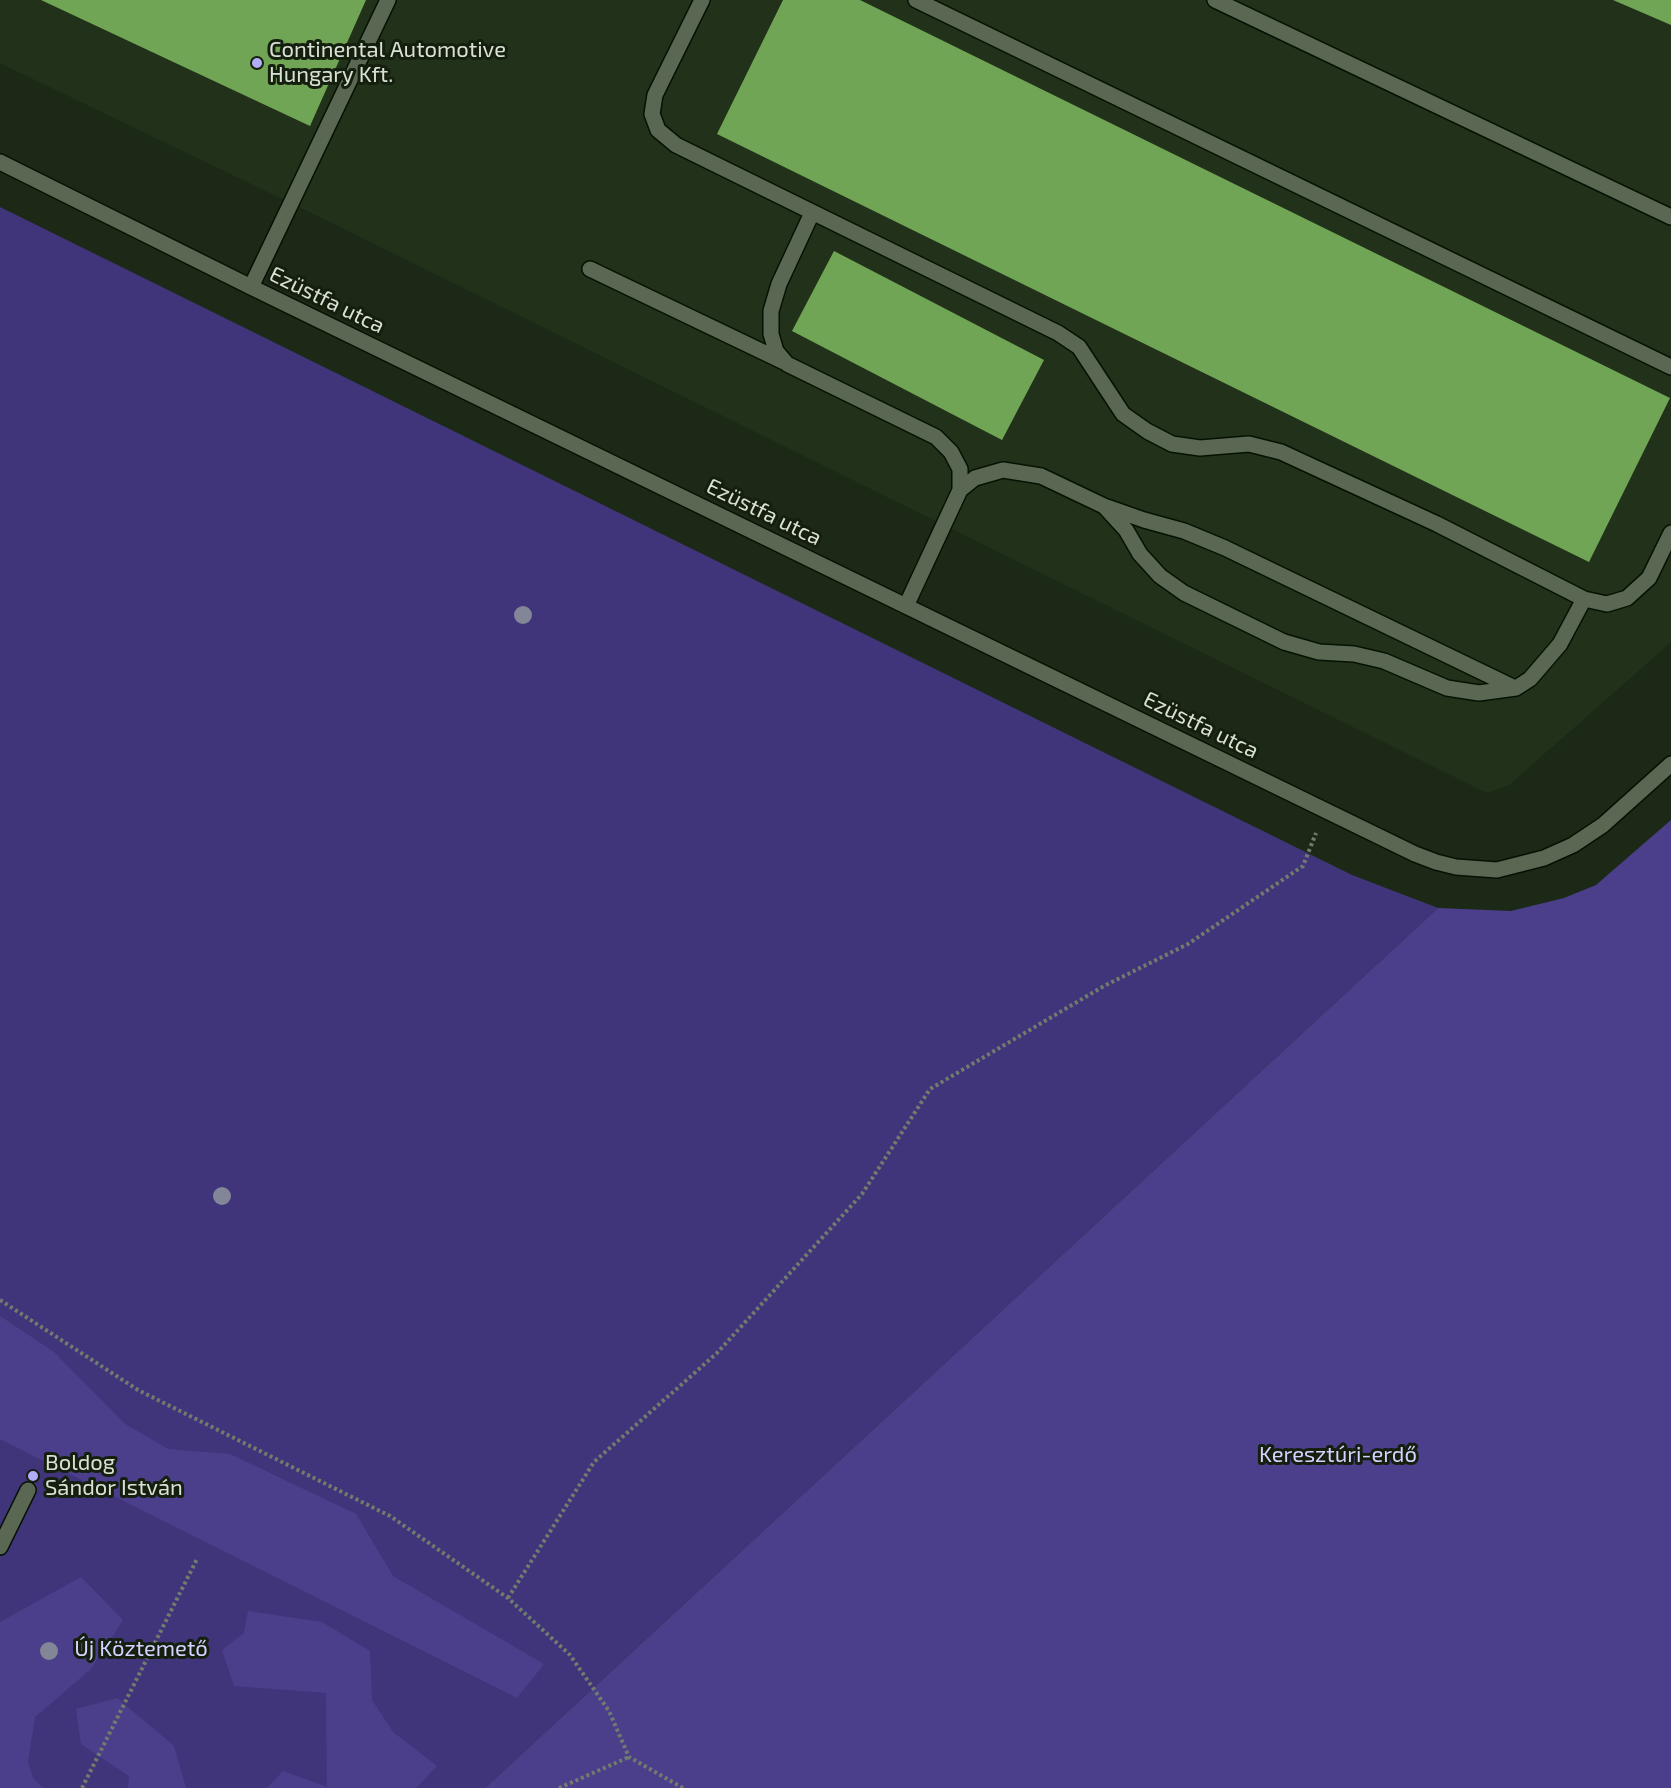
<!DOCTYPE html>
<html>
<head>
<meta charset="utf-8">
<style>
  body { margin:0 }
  canvas { display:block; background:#1d2917 }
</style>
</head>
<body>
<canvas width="1671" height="1788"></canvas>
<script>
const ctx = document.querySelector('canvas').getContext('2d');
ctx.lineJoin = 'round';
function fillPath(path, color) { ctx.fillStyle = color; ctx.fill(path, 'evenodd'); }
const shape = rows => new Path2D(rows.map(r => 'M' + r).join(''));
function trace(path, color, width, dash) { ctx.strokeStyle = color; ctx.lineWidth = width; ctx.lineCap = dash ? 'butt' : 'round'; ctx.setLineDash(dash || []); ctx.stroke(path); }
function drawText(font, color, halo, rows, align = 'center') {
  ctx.font = font + ' "Exo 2",sans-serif'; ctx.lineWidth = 6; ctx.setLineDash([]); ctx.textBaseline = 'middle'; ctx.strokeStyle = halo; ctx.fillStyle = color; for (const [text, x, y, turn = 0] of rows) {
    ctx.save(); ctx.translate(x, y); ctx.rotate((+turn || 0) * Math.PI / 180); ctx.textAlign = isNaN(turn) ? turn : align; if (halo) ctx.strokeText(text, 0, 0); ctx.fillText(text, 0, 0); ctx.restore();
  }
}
const built = shape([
  [0,0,1671,0,1671,642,1509,785,1487,793,322,218,0,63]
]);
const green = shape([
  [0,207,1352,875,1438,908,485,1788,0,1788]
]);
const forest = shape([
  [1671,820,1671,1788,485,1788,1438,908,1511,911,1564,898,1596,885],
  [0,1316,54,1352,125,1424,168,1449,230,1454,356,1514,393,1576,544,1664,517,1698,0,1439],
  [81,1577,123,1620,91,1669,35,1717,28,1762,33,1778,43,1788,0,1788,0,1622],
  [248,1611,322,1622,370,1651,372,1700,393,1732,437,1766,416,1788,267,1788,283,1771,327,1787,326,1693,234,1686,222,1650,244,1633],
  [117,1698,174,1746,186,1788,128,1788,129,1776,81,1744,76,1709]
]);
const building = shape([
  [41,0,366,0,310,126],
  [783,0,860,0,1670,398,1589,562,717,134],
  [1613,0,1671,0,1671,25],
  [834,251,1044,360,1002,440,792,331]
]);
const path = shape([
  [0,1300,138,1390,390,1516,508,1598,570,1655,609,1711,629,1757,683,1788],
  [508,1598,594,1462,717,1353,862,1194,930,1089,1104,986,1188,944,1303,866,1316,833],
  [82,1788,197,1559],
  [559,1788,629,1757]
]);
const minor = shape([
  [702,0,655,95,652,114,658,130,676,145,1058,333,1079,347,1123,414,1147,431,1172,444,1200,448,1249,444,1281,452,1437,524,1584,599,1607,604,1627,598,1649,578,1671,533],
  [916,0,1671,367],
  [1215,0,1671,217],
  [0,162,251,287,1415,854,1436,862,1456,867,1497,870,1544,858,1573,845,1603,825,1671,764],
  [812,213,779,284,771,311,771,334,776,351,787,364,936,437,951,452,960,469,960,490],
  [590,269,784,362],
  [251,287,388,0],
  [1107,507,1144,520,1184,531,1225,548,1515,688],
  [906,606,960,490,975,478,1003,470,1041,476,1104,506,1126,530,1140,554,1160,576,1184,593,1284,642,1319,652,1354,654,1384,661,1447,688,1479,693,1516,688,1530,679,1560,644,1584,599],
  [0,1547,28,1490]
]);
const trees = [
  [523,615],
  [222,1196],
  [49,1651]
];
const markers = [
  [257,63,6,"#b2adf9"],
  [33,1476,6,"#b2adf9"]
];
const poiNames = [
  ["Continental Automotive",269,50],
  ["Hungary Kft.",269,75],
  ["Boldog",45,1463],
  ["Sándor István",45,1488]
];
const streetNames = [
  ["Ezüstfa utca",327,300,26],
  ["Ezüstfa utca",764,512,26],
  ["Ezüstfa utca",1201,725,26]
];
const parkNames = [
  ["Keresztúri-erdő",1338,1455],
  ["Új Köztemető",141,1649]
];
fillPath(built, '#22321a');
fillPath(green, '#40357b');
fillPath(forest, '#4b3f8c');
fillPath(building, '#71a556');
trace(minor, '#071103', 18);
trace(path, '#727c6d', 4, [3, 3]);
trace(minor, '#596753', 15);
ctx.fillStyle = '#828697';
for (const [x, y] of trees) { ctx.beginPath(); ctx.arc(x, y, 9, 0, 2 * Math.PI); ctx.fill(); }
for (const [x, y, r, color] of markers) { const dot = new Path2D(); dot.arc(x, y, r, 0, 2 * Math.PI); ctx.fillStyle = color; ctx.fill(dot); trace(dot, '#141f0e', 2); }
drawText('22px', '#d9e1d6', '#141f0e', poiNames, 'left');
drawText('22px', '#d9e1d6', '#141f0e', streetNames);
drawText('22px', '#d4d2ff', '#141f0e', parkNames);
</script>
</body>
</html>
